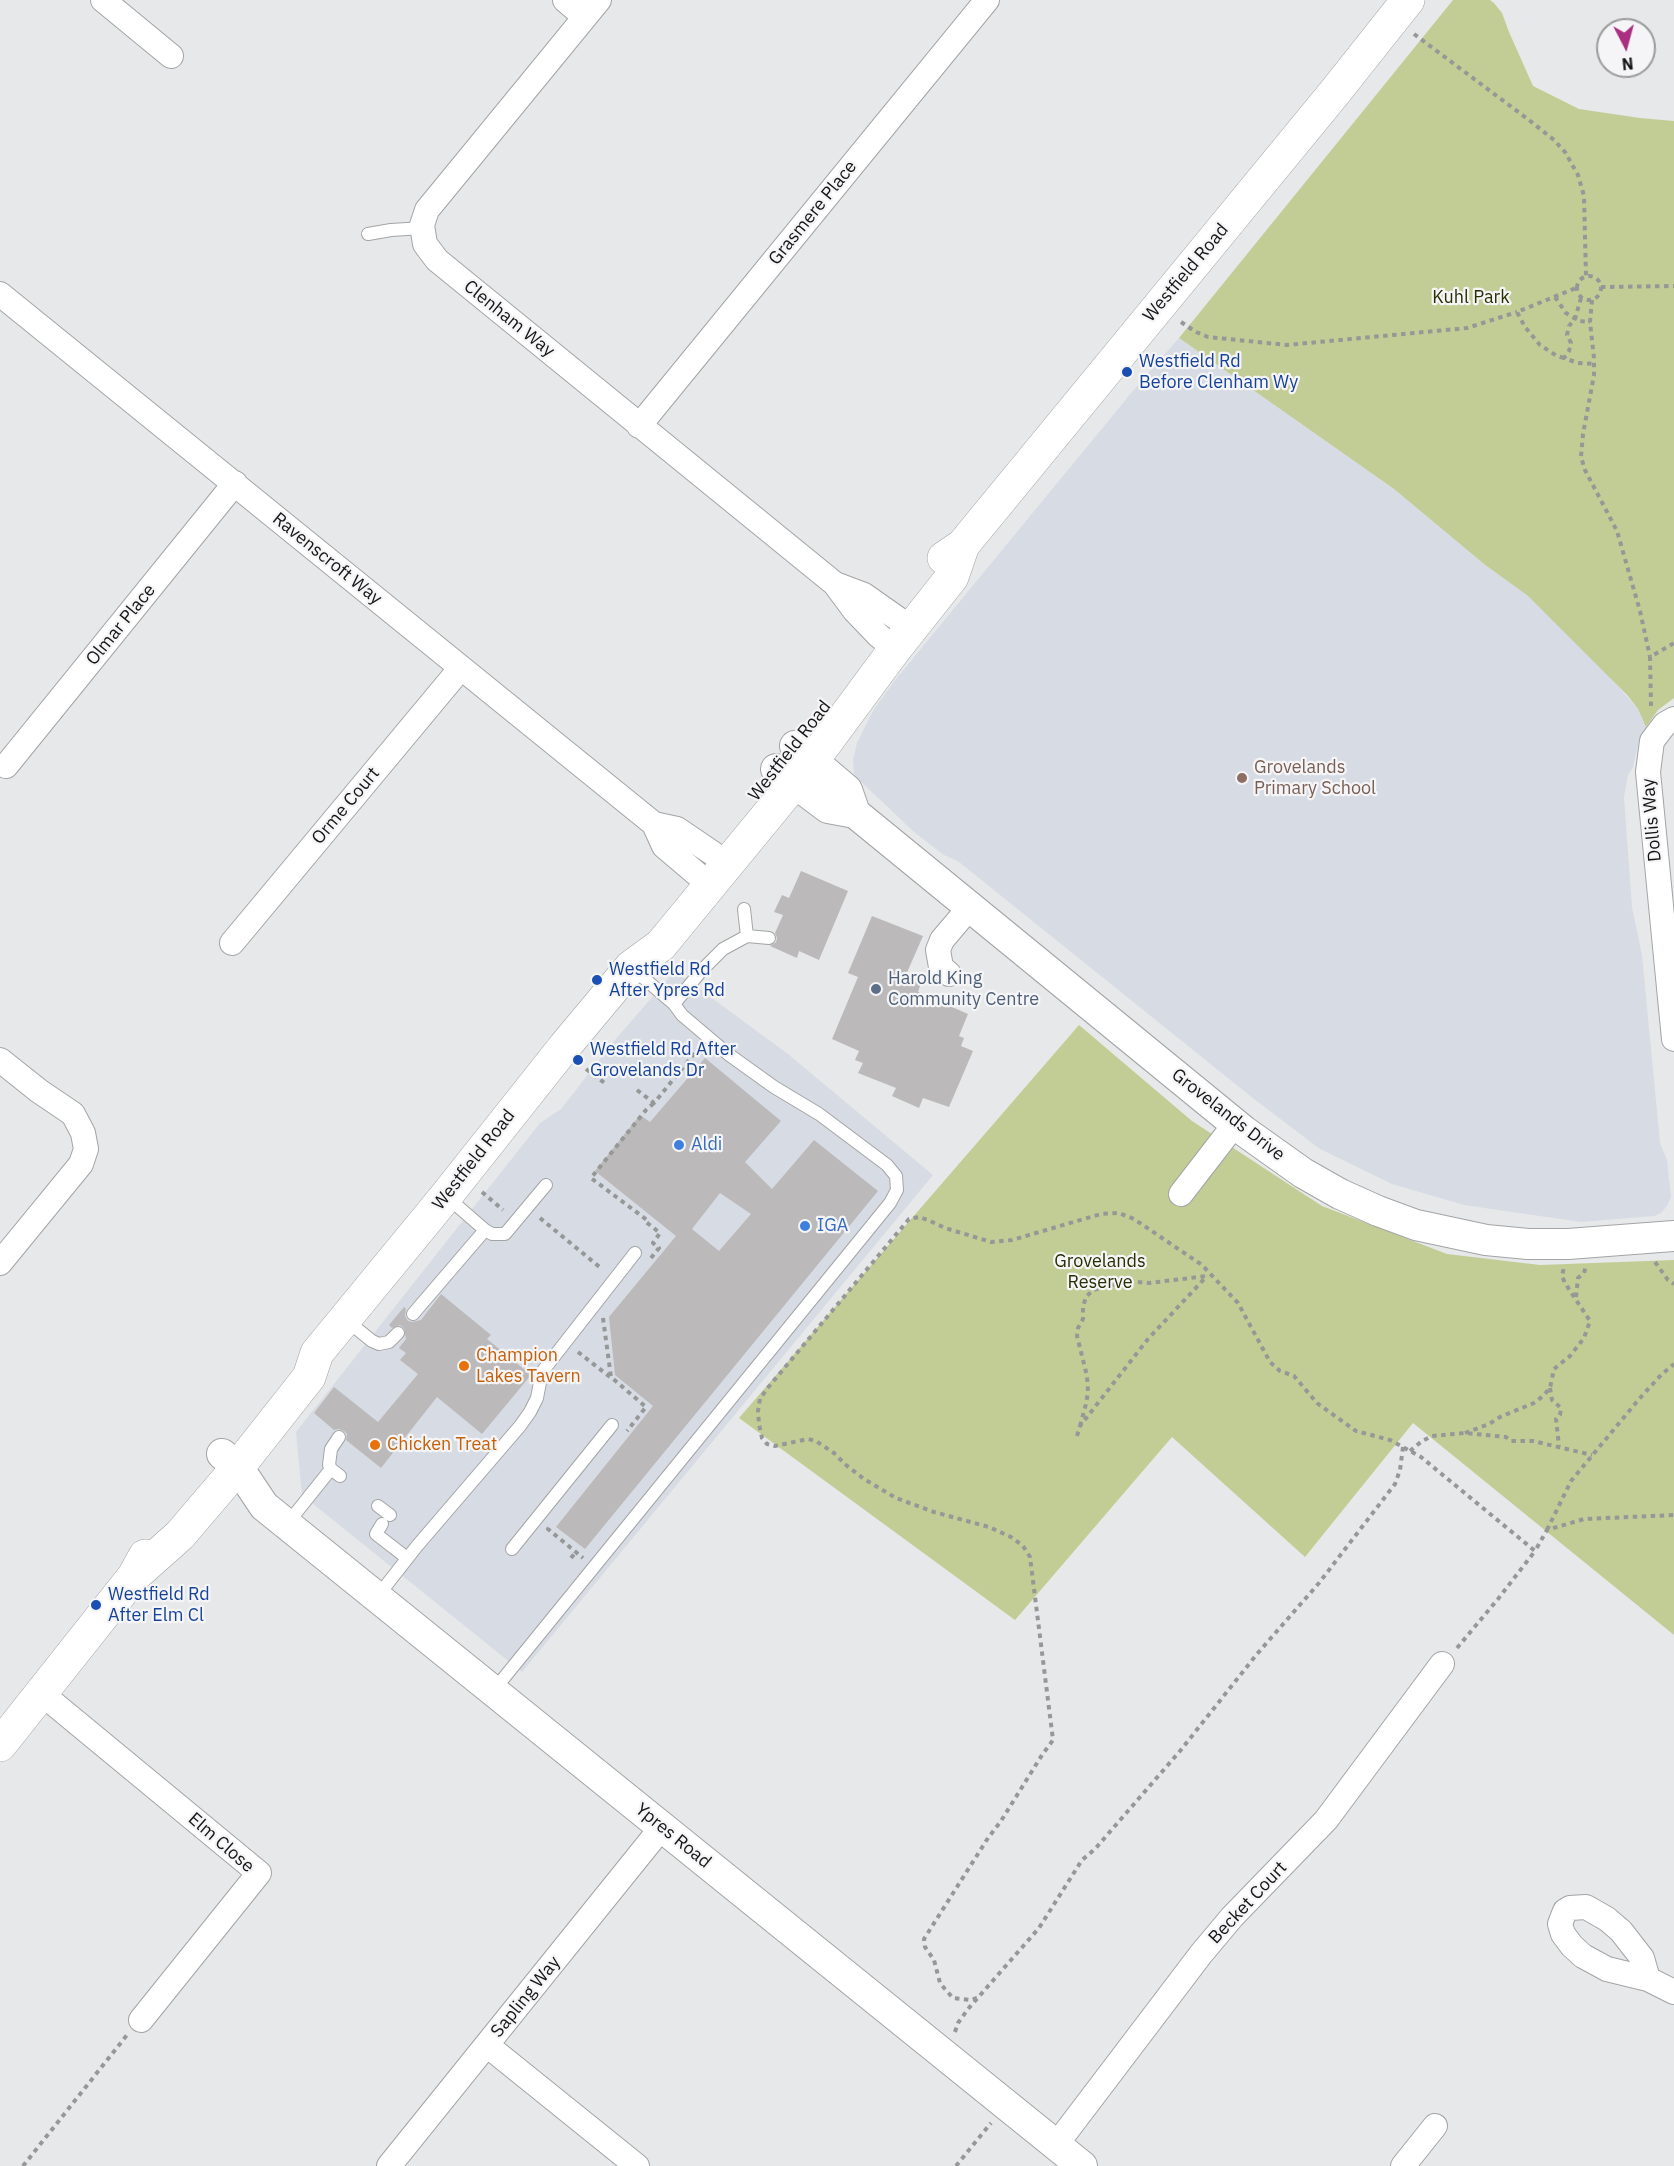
<!DOCTYPE html>
<html>
<head>
<meta charset="utf-8">
<style>
  body { margin:0 }
  #map { position:relative; width:1674px; height:2166px; overflow:hidden; background:#e7e8e9; font-family:"IBM Plex Sans",sans-serif }
  canvas { display:block }
  .north { position:absolute; left:1596px; top:18px; width:60px; height:60px; box-sizing:border-box; background:#f5f5f7; border:2px solid #9b9b9d; border-radius:50%; rotate:174deg; font-size:16px; font-weight:700; line-height:24px; text-align:center; color:#151515 }
  .north::after { content:''; display:block; margin:auto; width:21px; height:27px; background:#ab2f80; clip-path:polygon(50% 0,100% 100%,50% 72%,0 100%) }
</style>
</head>
<body>
<div id="map">
<canvas width="1674" height="2166"></canvas>
<div class="north">N</div>
</div>
<script>
const ctx = document.querySelector('canvas').getContext('2d');
ctx.lineJoin = 'round';
function fillPath(path, color) { ctx.fillStyle = color; ctx.fill(path, 'evenodd'); }
const shape = rows => new Path2D(rows.map(r => 'M' + r).join(''));
function trace(path, color, width, dash) { ctx.strokeStyle = color; ctx.lineWidth = width; ctx.lineCap = dash ? 'butt' : 'round'; ctx.setLineDash(dash || []); ctx.stroke(path); }
function drawText(font, color, halo, rows, align = 'center') {
  ctx.font = font + ' "IBM Plex Sans",sans-serif'; ctx.lineWidth = 4.5; ctx.setLineDash([]); ctx.textBaseline = 'middle'; ctx.strokeStyle = halo; ctx.fillStyle = color; for (const [text, x, y, turn = 0] of rows) {
    ctx.save(); ctx.translate(x, y); ctx.rotate((+turn || 0) * Math.PI / 180); ctx.textAlign = isNaN(turn) ? turn : align; if (halo) ctx.strokeText(text, 0, 0); ctx.fillText(text, 0, 0); ctx.restore();
  }
}
const built = shape([
  [1179,338,1394,489,1484,564,1528,596,1598,664,1638,709,1646,727,1639,741,1633,767,1628,775,1624,797,1632,907,1642,955,1660,1143,1667,1160,1671,1197,1667,1206,1661,1213,1654,1216,1581,1222,1464,1205,1392,1184,1320,1149,1254,1099,959,862,944,855,914,832,854,775,853,760,857,743,874,709,896,679,1146,375],
  [675,971,788,1054,933,1175,522,1672,302,1495,296,1432,540,1123,561,1109,614,1041]
]);
const green = shape([
  [1453,0,1490,0,1494,3,1502,13,1509,32,1533,86,1579,109,1640,118,1674,121,1674,698,1658,710,1646,727,1638,709,1628,696,1528,596,1484,564,1394,489,1179,338],
  [1079,1025,1192,1121,1322,1206,1447,1254,1540,1265,1674,1260,1674,1635,1413,1423,1305,1557,1172,1437,1015,1620,739,1418]
]);
const building = shape([
  [801,871,848,891,819,960,799,951,797,958,770,946,776,942,777,938,775,933,783,915,774,912,782,895,789,898],
  [872,916,923,936,905,977,921,983,918,992,968,1014,959,1036,964,1038,961,1046,973,1051,949,1107,923,1098,919,1108,892,1096,896,1088,858,1073,863,1063,855,1060,859,1051,832,1039,858,977,848,973],
  [705,1058,781,1121,745,1162,772,1189,814,1140,878,1191,585,1549,556,1527,653,1406,615,1375,609,1317,676,1236,595,1171,640,1115,650,1122],
  [720,1193,751,1214,719,1251,692,1229],
  [441,1294,491,1335,487,1339,531,1375,482,1434,437,1397,381,1468,346,1440,347,1434,344,1431,339,1429,334,1430,314,1413,334,1387,378,1422,418,1374,400,1360,406,1353,399,1348,406,1339,404,1328,400,1325,392,1328,389,1325,404,1307,406,1309,405,1316,408,1321,412,1322,421,1320]
]);
const path = shape([
  [1414,34,1529,120,1554,140,1565,152,1578,175,1584,196,1586,276],
  '1577 288a12 12 0 1 1 24 0a12 12 0 1 1-24 0Z',
  [1601,287,1674,286],
  [1555,297,1566,313,1579,321,1590,322],
  [1581,298,1575,319,1569,326,1567,335,1571,343,1569,351,1564,358,1578,363,1594,364],
  [1592,300,1590,322,1594,358,1594,375,1583,434,1581,457,1585,470,1617,531,1640,611,1650,657],
  [1181,322,1196,332,1208,337,1287,345,1467,328,1517,312],
  [1564,358,1557,356,1540,345,1525,327,1517,312,1576,288],
  [1651,706,1650,657,1674,643],
  [586,1069,606,1084],
  [637,1090,654,1103,698,1049],
  [482,1192,503,1210],
  [540,1218,602,1269],
  [651,1258,659,1248,653,1243,660,1233,646,1222,647,1220,591,1178,646,1110,654,1103],
  [1655,1262,1668,1280,1674,1284],
  [1576,1297,1578,1278,1584,1273,1586,1266],
  [603,1318,611,1377,646,1407,627,1431],
  [578,1352,610,1377],
  [1550,1388,1552,1400,1561,1408,1560,1415,1556,1419,1559,1446],
  [1080,1426,1086,1404,1088,1392,1087,1376,1077,1336,1078,1328,1083,1319,1083,1307,1086,1297,1093,1290,1127,1281,1149,1283,1207,1276],
  [1465,1433,1489,1424,1500,1417,1534,1403,1543,1396,1550,1388,1554,1369,1570,1356,1584,1338,1590,1321,1565,1283,1562,1276,1564,1267],
  [1077,1436,1080,1426,1148,1339,1207,1276],
  [1410,1451,1422,1441,1432,1436,1465,1433,1506,1437,1511,1441,1533,1441,1592,1455],
  [549,1528,548,1529,583,1558],
  [1547,1530,1571,1481,1640,1398,1661,1375,1674,1364],
  [571,1558,576,1552],
  [1457,1648,1498,1599,1535,1551],
  [977,1998,971,2000,953,1998,945,1989,940,1983,934,1960,925,1947,924,1939,988,1838,1001,1821,1042,1755,1053,1740,1030,1557,1023,1546,1011,1537,989,1527,934,1512,896,1498,864,1479,846,1465,834,1453,816,1441,808,1439,775,1446,767,1444,762,1438,759,1424,758,1411,760,1399,766,1390,909,1219,919,1217,928,1220,945,1228,991,1242,1012,1240,1101,1214,1119,1213,1134,1219,1202,1265,1238,1303,1270,1362,1280,1371,1294,1376,1317,1403,1356,1431,1390,1440,1421,1457,1535,1551,1547,1530,1584,1519,1674,1515],
  [955,2032,958,2023,968,2009,1039,1928,1082,1860,1095,1849,1180,1751,1257,1654,1319,1583,1395,1484,1400,1470,1403,1447],
  [23,2166,127,2035],
  [956,2166,991,2123]
]);
const service = shape([
  [368,234,391,230,423,228],
  [744,909,747,936],
  [674,1004,702,970,723,949,747,936,769,938],
  [447,1197,485,1230],
  [413,1314,485,1230,492,1234,505,1234,546,1185],
  [346,1320,372,1341,379,1344,389,1342,398,1333],
  [331,1469,329,1465,331,1449,339,1437],
  [378,1506,390,1515],
  [287,1524,331,1469,340,1476],
  [382,1524,376,1534,407,1558],
  [512,1549,612,1425],
  [377,1597,417,1546,520,1426,530,1412,537,1398,542,1372,635,1253],
  [494,1690,890,1203,897,1190,896,1176,887,1165,819,1114,774,1087,728,1054,682,1015,674,1004,632,968]
]);
const minor = shape([
  [103,0,171,56],
  [565,0,585,17],
  [599,0,427,210,422,225,425,244,437,260,835,584,855,611,878,635,895,649],
  [0,294,654,824,664,846,710,885],
  [639,426,987,0],
  [835,584,864,595,911,628],
  [1674,719,1665,724,1652,741,1648,772,1674,1039],
  [6,766,235,483],
  [654,824,677,829,727,863],
  [232,943,460,669],
  [949,974,941,967,938,950,942,940,970,907],
  [0,1060,39,1091,73,1114,83,1133,86,1149,81,1164,0,1263],
  [1181,1194,1235,1124],
  [41,1693,259,1873,141,2020],
  [1648,1979,1642,1958,1621,1931,1607,1919,1586,1907,1570,1908,1565,1911,1560,1924,1563,1934,1572,1946,1583,1956,1607,1969,1648,1979,1674,1992],
  [488,2046,637,2166],
  [1056,2145,1201,1954,1232,1917,1326,1820,1442,1664],
  [389,2166,662,1827],
  [1403,2166,1435,2126]
]);
const tertiary = shape([
  [795,746,847,790,855,813],
  [776,769,828,808,855,813,1244,1131,1303,1173,1340,1194,1378,1211,1416,1225,1486,1240,1528,1244,1568,1244,1674,1236],
  [222,1454,238,1467,264,1506,1082,2166]
]);
const secondary = shape([
  [944,558,963,545,1335,92,1408,0],
  [134,1576,180,1535,238,1467,309,1377,317,1353,446,1196,565,1046,631,967,661,945,813,760,895,649,952,577,963,545],
  [0,1745,134,1576,145,1556]
]);
const markers = [
  [1127,372,6,"#1a4fb4"],
  [1242,778,6,"#8d6e63"],
  [597,980,6,"#1a4fb4"],
  [876,989,6,"#5c6f8a"],
  [578,1060,6,"#1a4fb4"],
  [679,1145,6,"#3f7fe0"],
  [805,1226,6,"#3f7fe0"],
  [464,1366,6,"#e8710a"],
  [375,1445,6,"#e8710a"],
  [96,1605,6,"#1a4fb4"]
];
const streetNames = [
  ["Grasmere Place",813,213,-51],
  ["Westfield Road",1186,273,-50],
  ["Clenham Way",509,319,39],
  ["Ravenscroft Way",327,559,39],
  ["Olmar Place",121,625,-51],
  ["Westfield Road",790,751,-52],
  ["Orme Court",346,806,-50],
  ["Dollis Way",1652,820,-95],
  ["Grovelands Drive",1228,1115,38],
  ["Westfield Road",474,1160,-52],
  ["Ypres Road",673,1836,39],
  ["Elm Close",221,1843,41],
  ["Becket Court",1248,1903,-47],
  ["Sapling Way",526,1997,-51]
];
const parkNames = [
  ["Kuhl Park",1471,298],
  ["Grovelands",1100,1262],
  ["Reserve",1100,1283]
];
const transitNames = [
  ["Westfield Rd",1139,362],
  ["Before Clenham Wy",1139,383],
  ["Westfield Rd",609,970],
  ["After Ypres Rd",609,991],
  ["Westfield Rd After",590,1050],
  ["Grovelands Dr",590,1071],
  ["Westfield Rd",108,1595],
  ["After Elm Cl",108,1616]
];
const educationNames = [
  ["Grovelands",1254,768],
  ["Primary School",1254,789]
];
const serviceNames = [
  ["Harold King",888,979],
  ["Community Centre",888,1000]
];
const shopNames = [
  ["Aldi",691,1145],
  ["IGA",817,1226]
];
const foodNames = [
  ["Champion",476,1356],
  ["Lakes Tavern",476,1377],
  ["Chicken Treat",387,1445]
];
fillPath(built, '#d7dce4');
fillPath(green, '#c2cd95');
fillPath(building, '#bbb9ba');
trace(service, '#a3a4a5', 14);
trace(minor, '#a3a4a5', 26);
trace(tertiary, '#a3a4a5', 32);
trace(secondary, '#a3a4a5', 34);
trace(path, '#969797', 4, [4.5, 4.5]);
trace(service, '#fff', 12);
trace(minor, '#fff', 24);
trace(tertiary, '#fff', 30);
trace(secondary, '#fff', 33);
for (const [x, y, r, color] of markers) { const dot = new Path2D(); dot.arc(x, y, r, 0, 2 * Math.PI); ctx.fillStyle = color; ctx.fill(dot); trace(dot, '#f5f5f7', 2); }
drawText('18px', '#151515', '#f5f5f7', streetNames);
drawText('18px', '#292f00', '#f5f5f7', parkNames);
drawText('18px', '#164399', '#f5f5f7', transitNames, 'left');
drawText('18px', '#785e54', '#f5f5f7', educationNames, 'left');
drawText('18px', '#4e5e75', '#f5f5f7', serviceNames, 'left');
drawText('18px', '#366cbe', '#f5f5f7', shopNames, 'left');
drawText('18px', '#c56008', '#f5f5f7', foodNames, 'left');
</script>
</body>
</html>
